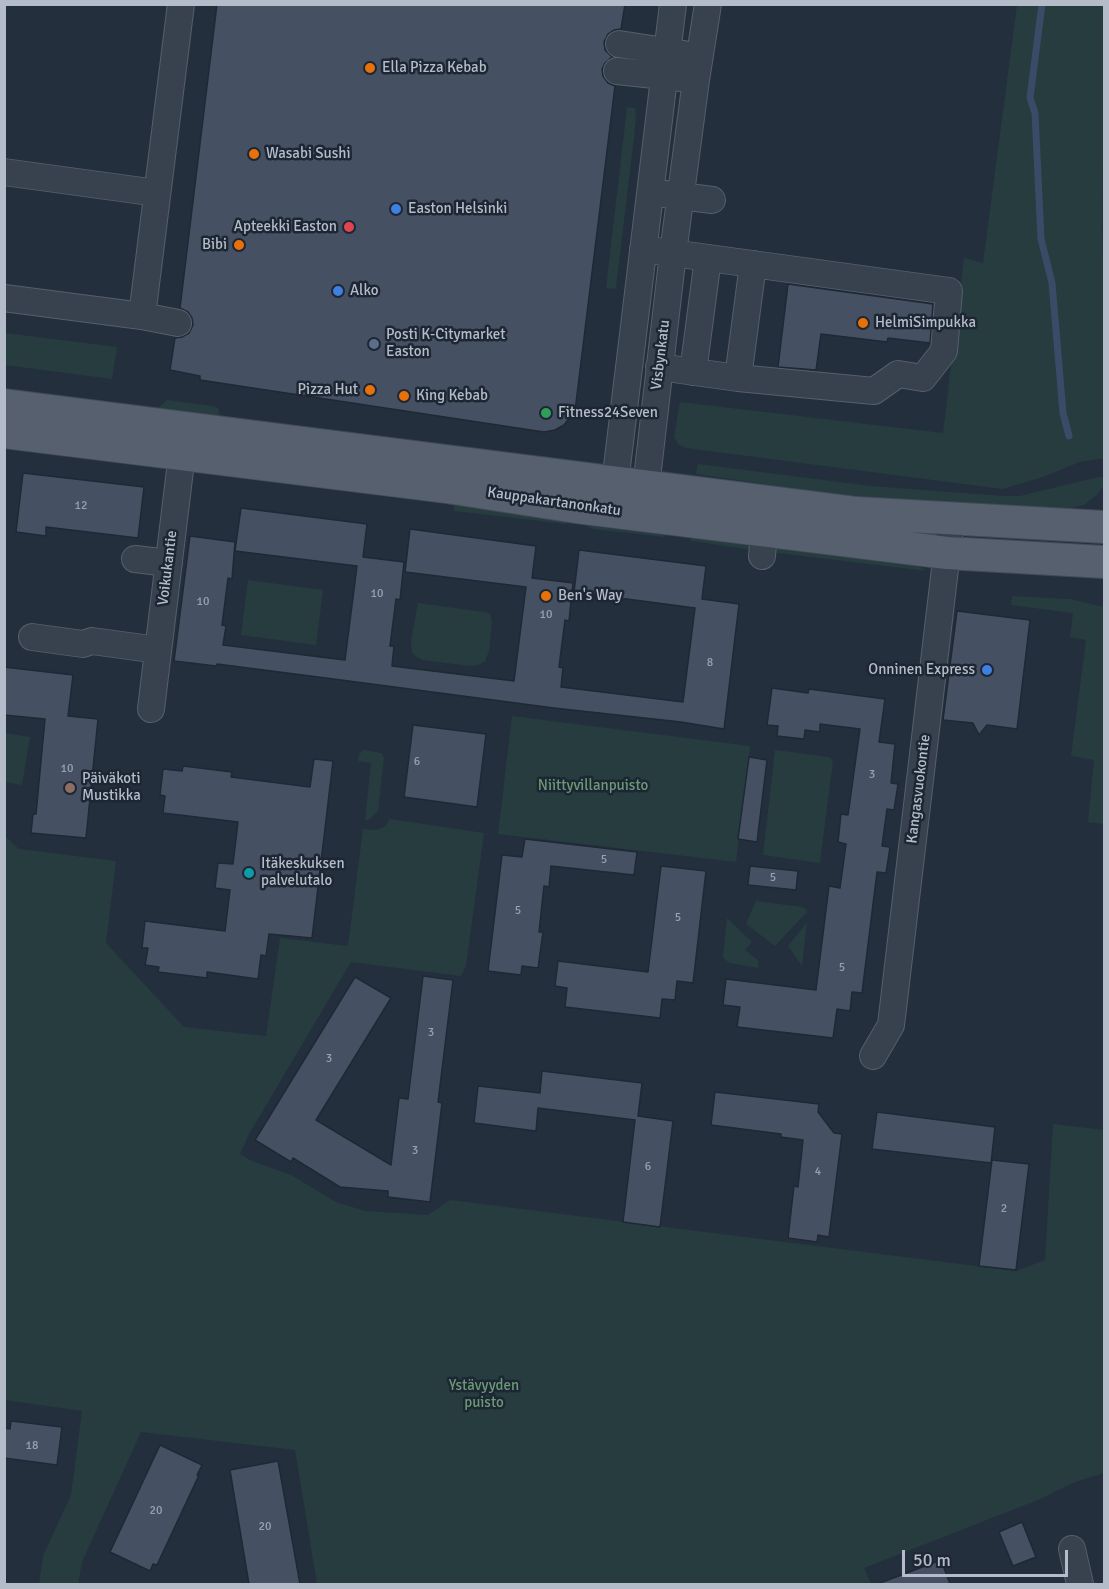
<!DOCTYPE html>
<html>
<head>
<meta charset="utf-8">
<style>
  body { margin:0 }
  #map { position:relative; width:1109px; height:1589px; overflow:hidden; background:#242f3e; font-family:Signika,sans-serif }
  canvas { display:block }
  .frame { position:absolute; inset:0; border:6px solid #b4bcc9; pointer-events:none }
  .scale { position:absolute; left:902px; top:1550px; width:166px; height:27px; box-sizing:border-box; border:3px solid #b4bcc9; border-top:0; padding-left:8px; font-size:18px; line-height:21px; white-space:nowrap; color:#b4bcc9; -webkit-text-stroke:4px #1d2633; paint-order:stroke }
</style>
</head>
<body>
<div id="map">
<canvas width="1109" height="1589"></canvas>
<div class="frame"></div>
<div class="scale">50 m</div>
</div>
<script>
const ctx = document.querySelector('canvas').getContext('2d');
ctx.lineJoin = 'round';
function fillPath(path, color) { ctx.fillStyle = color; ctx.fill(path, 'evenodd'); }
const shape = rows => new Path2D(rows.map(r => 'M' + r).join(''));
function trace(path, color, width, dash) { ctx.strokeStyle = color; ctx.lineWidth = width; ctx.lineCap = dash ? 'butt' : 'round'; ctx.setLineDash(dash || []); ctx.stroke(path); }
function drawText(font, color, halo, rows, align = 'center') {
  ctx.font = font + ' Signika,sans-serif'; ctx.lineWidth = 5; ctx.setLineDash([]); ctx.textBaseline = 'middle'; ctx.strokeStyle = halo; ctx.fillStyle = color; for (const [text, x, y, turn = 0] of rows) {
    ctx.save(); ctx.translate(x, y); ctx.rotate((+turn || 0) * Math.PI / 180); ctx.textAlign = isNaN(turn) ? turn : align; if (halo) ctx.strokeText(text, 0, 0); ctx.fillText(text, 0, 0); ctx.restore();
  }
}
const green = shape([
  [1017,5,1104,5,1104,79,1102,230,1104,284,1104,458,1080,462,1040,478,1002,489,686,448,678,444,674,437,680,402,943,433,964,258,983,263],
  [627,107,635,108,636,120,616,288,613,289,606,288],
  [5,333,117,347,112,379,5,365],
  [167,400,213,406,218,408,219,412,218,424,160,416,160,406],
  [698,464,871,486,1004,496,1020,496,1098,477,1104,478,1104,485,1097,495,1084,505,1058,511,919,503,813,491,696,474],
  [454,502,566,516,566,524,454,511],
  [582,518,667,534,665,537,592,529,585,525],
  [689,531,754,541,753,550,692,541,690,539],
  [771,543,910,562,919,566,927,571,770,552],
  [248,580,323,590,316,645,241,635],
  [1012,596,1070,599,1104,607,1104,824,1088,822,1094,760,1071,756,1086,640,1070,637,1073,613,1011,605],
  [418,603,484,612,490,614,492,621,489,651,485,661,478,665,470,666,423,660,417,657,412,652,411,641],
  [512,716,750,746,736,862,498,834],
  [5,733,30,737,22,785,5,782],
  [364,750,381,753,384,757,378,811,370,819,365,821,371,763,358,761,359,754],
  [775,750,829,757,833,761,820,863,763,855],
  [390,819,484,833,466,966,461,976,351,962,249,1134,240,1154,252,1161,291,1175,336,1202,365,1211,428,1215,450,1200,1016,1271,1045,1260,1053,1124,1104,1130,1104,1473,1075,1482,1038,1500,864,1568,871,1584,317,1584,295,1450,141,1432,82,1562,78,1584,39,1584,43,1556,71,1495,82,1411,5,1400,4,835,19,849,116,861,106,943,184,1027,266,1036,280,938,348,946,363,829,376,830,382,828,386,825],
  [756,901,802,907,806,909,807,912,775,946,746,924],
  [727,918,752,942,745,950,759,961,758,968,730,963,724,959,723,956],
  [807,922,802,966,788,946]
]);
const stream = shape([
  [1042,4,1030,98,1035,113,1041,239,1052,283,1063,413,1069,436]
]);
const building = shape([
  [217,4,625,4,621,29,614,30,608,34,604,42,605,50,612,57,605,63,602,69,603,76,608,83,615,86,575,411,564,425,555,430,544,432,200,380,200,376,170,370,175,338,182,337,189,333,193,325,192,318,188,312,180,308,217,4],
  [788,284,933,304,930,343,888,338,887,342,821,334,816,370,778,367,788,284],
  [23,473,144,487,138,538,46,527,46,536,16,532,23,473],
  [241,508,367,524,363,557,404,562,400,600,396,599,390,646,394,646,392,666,514,681,526,587,405,572,410,529,536,546,532,578,573,583,569,621,565,620,559,667,563,668,561,687,683,702,695,608,574,592,579,550,706,566,702,599,739,604,724,729,681,722,554,708,326,678,217,664,216,666,174,661,190,536,235,542,232,579,228,578,222,625,226,626,223,645,345,660,357,566,235,551,241,508],
  [957,611,1030,620,1017,729,987,725,979,735,973,723,943,720,957,611],
  [4,667,73,675,68,716,98,719,86,838,31,833,33,814,36,814,45,719,4,715,4,667],
  [772,688,808,693,809,689,885,699,879,742,895,744,891,783,898,784,894,810,887,809,882,846,890,847,886,873,877,872,862,993,852,992,850,1011,837,1009,833,1038,737,1027,740,1007,723,1005,726,979,816,990,829,886,840,888,846,844,838,842,841,814,848,815,860,729,820,724,820,732,805,730,804,739,777,736,778,726,767,725,772,688],
  [413,725,486,734,477,807,404,797,413,725],
  [749,757,767,760,757,842,738,839,749,757],
  [314,759,333,761,312,938,269,934,266,956,261,955,258,979,207,972,207,978,158,972,159,967,145,965,148,948,142,948,145,921,225,931,230,890,215,888,218,863,233,864,238,822,163,813,165,796,160,795,163,769,182,771,183,766,232,772,231,777,310,787,314,759],
  [525,839,637,852,634,875,551,866,549,887,544,886,539,932,543,932,538,968,522,966,521,975,488,971,502,855,522,857,525,839],
  [661,866,706,871,693,983,677,981,675,1000,662,999,660,1018,565,1007,567,988,555,986,558,961,648,972,661,866],
  [750,866,798,871,796,890,748,885,750,866],
  [423,976,453,980,438,1102,442,1103,430,1202,388,1197,388,1191,340,1187,293,1158,291,1162,255,1140,355,977,391,998,316,1120,391,1165,399,1098,408,1099,423,976],
  [542,1071,642,1083,638,1116,673,1121,660,1227,623,1222,635,1120,538,1108,536,1131,474,1123,478,1086,540,1093,542,1071],
  [715,1092,819,1104,818,1112,834,1133,842,1134,829,1237,818,1235,817,1242,788,1238,794,1186,798,1187,803,1140,781,1137,781,1134,711,1125,715,1092],
  [877,1112,995,1127,991,1163,872,1149,877,1112],
  [992,1160,1029,1164,1016,1270,979,1266,992,1160],
  [11,1421,62,1427,57,1465,4,1458,4,1428,10,1429,11,1421],
  [160,1445,202,1465,197,1475,199,1475,157,1565,153,1564,150,1571,110,1552,160,1445],
  [278,1461,300,1584,249,1584,230,1470,278,1461],
  [1022,1522,1036,1557,1013,1566,999,1532,1022,1522],
  [941,1560,950,1584,881,1584,880,1583,941,1560]
]);
const minor = shape([
  [619,44,684,54],
  [617,71,682,78],
  [4,172,157,193],
  [665,194,712,200],
  [643,249,949,291,944,351,923,378,898,374,874,391,738,378,659,367],
  [4,298,142,316,178,323],
  [142,316,181,4],
  [693,372,708,258],
  [738,378,753,264],
  [622,499,615,483,673,4],
  [635,502,646,487,673,253,696,80,708,4],
  [762,556,764,530],
  [135,559,169,563],
  [32,637,83,644,92,641,158,650],
  [151,709,184,437],
  [873,1056,891,1025,951,518],
  [1072,1549,1080,1584]
]);
const major = shape([
  [4,405,857,513,1104,527],
  [4,432,447,487,576,507,947,553,1104,562]
]);
const markers = [
  [370,68,6,"#e8710a"],
  [254,154,6,"#e8710a"],
  [396,209,6,"#3f7fe0"],
  [349,227,6,"#e0444e"],
  [239,245,6,"#e8710a"],
  [338,291,6,"#3f7fe0"],
  [863,323,6,"#e8710a"],
  [374,344,6,"#5c6f8a"],
  [370,390,6,"#e8710a"],
  [404,396,6,"#e8710a"],
  [546,413,6,"#2e9e5b"],
  [546,596,6,"#e8710a"],
  [987,670,6,"#3f7fe0"],
  [70,788,6,"#8d6e63"],
  [249,873,6,"#0f9aa8"]
];
const numberNames = [
  ["12",81,506],
  ["10",377,594],
  ["10",203,602],
  ["10",546,615],
  ["8",710,663],
  ["6",417,762],
  ["10",67,769],
  ["3",872,775],
  ["5",604,860],
  ["5",773,878],
  ["5",518,911],
  ["5",678,918],
  ["5",842,968],
  ["3",431,1033],
  ["3",329,1059],
  ["3",415,1151],
  ["6",648,1167],
  ["4",818,1172],
  ["2",1004,1209],
  ["18",32,1446],
  ["20",156,1511],
  ["20",265,1527]
];
const poiNames = [
  ["Ella Pizza Kebab",382,68],
  ["Wasabi Sushi",266,154],
  ["Easton Helsinki",408,209],
  ["Apteekki Easton",337,227,"right"],
  ["Bibi",227,245,"right"],
  ["Alko",350,291],
  ["HelmiSimpukka",875,323],
  ["Posti K-Citymarket",386,335],
  ["Easton",386,352],
  ["Pizza Hut",358,390,"right"],
  ["King Kebab",416,396],
  ["Fitness24Seven",558,413],
  ["Ben's Way",558,596],
  ["Onninen Express",975,670,"right"],
  ["Päiväkoti",82,779],
  ["Mustikka",82,796],
  ["Itäkeskuksen",261,864],
  ["palvelutalo",261,881]
];
const streetNames = [
  ["Visbynkatu",661,355,-83],
  ["Kauppakartanonkatu",554,502,8],
  ["Voikukantie",168,568,-83],
  ["Kangasvuokontie",919,789,-83]
];
const parkNames = [
  ["Niittyvillanpuisto",593,786],
  ["Ystävyyden",484,1386],
  ["puisto",484,1403]
];
fillPath(green, '#263c3f');
trace(stream, '#394c67', 7);
fillPath(building, '#455162');
trace(building, '#1f2835', 1.5);
trace(minor, '#565f6c', 28);
trace(major, '#414a57', 34);
trace(minor, '#38414e', 26);
trace(major, '#56606e', 32);
for (const [x, y, r, color] of markers) { const dot = new Path2D(); dot.arc(x, y, r, 0, 2 * Math.PI); ctx.fillStyle = color; ctx.fill(dot); trace(dot, '#1d2633', 2); }
drawText('12px', '#98a1af', null, numberNames);
drawText('15px', '#b4bcc9', '#1d2633', poiNames, 'left');
drawText('15px', '#b4bcc9', '#1d2633', streetNames);
drawText('15px', '#6b9a76', '#1d2633', parkNames);
</script>
</body>
</html>
